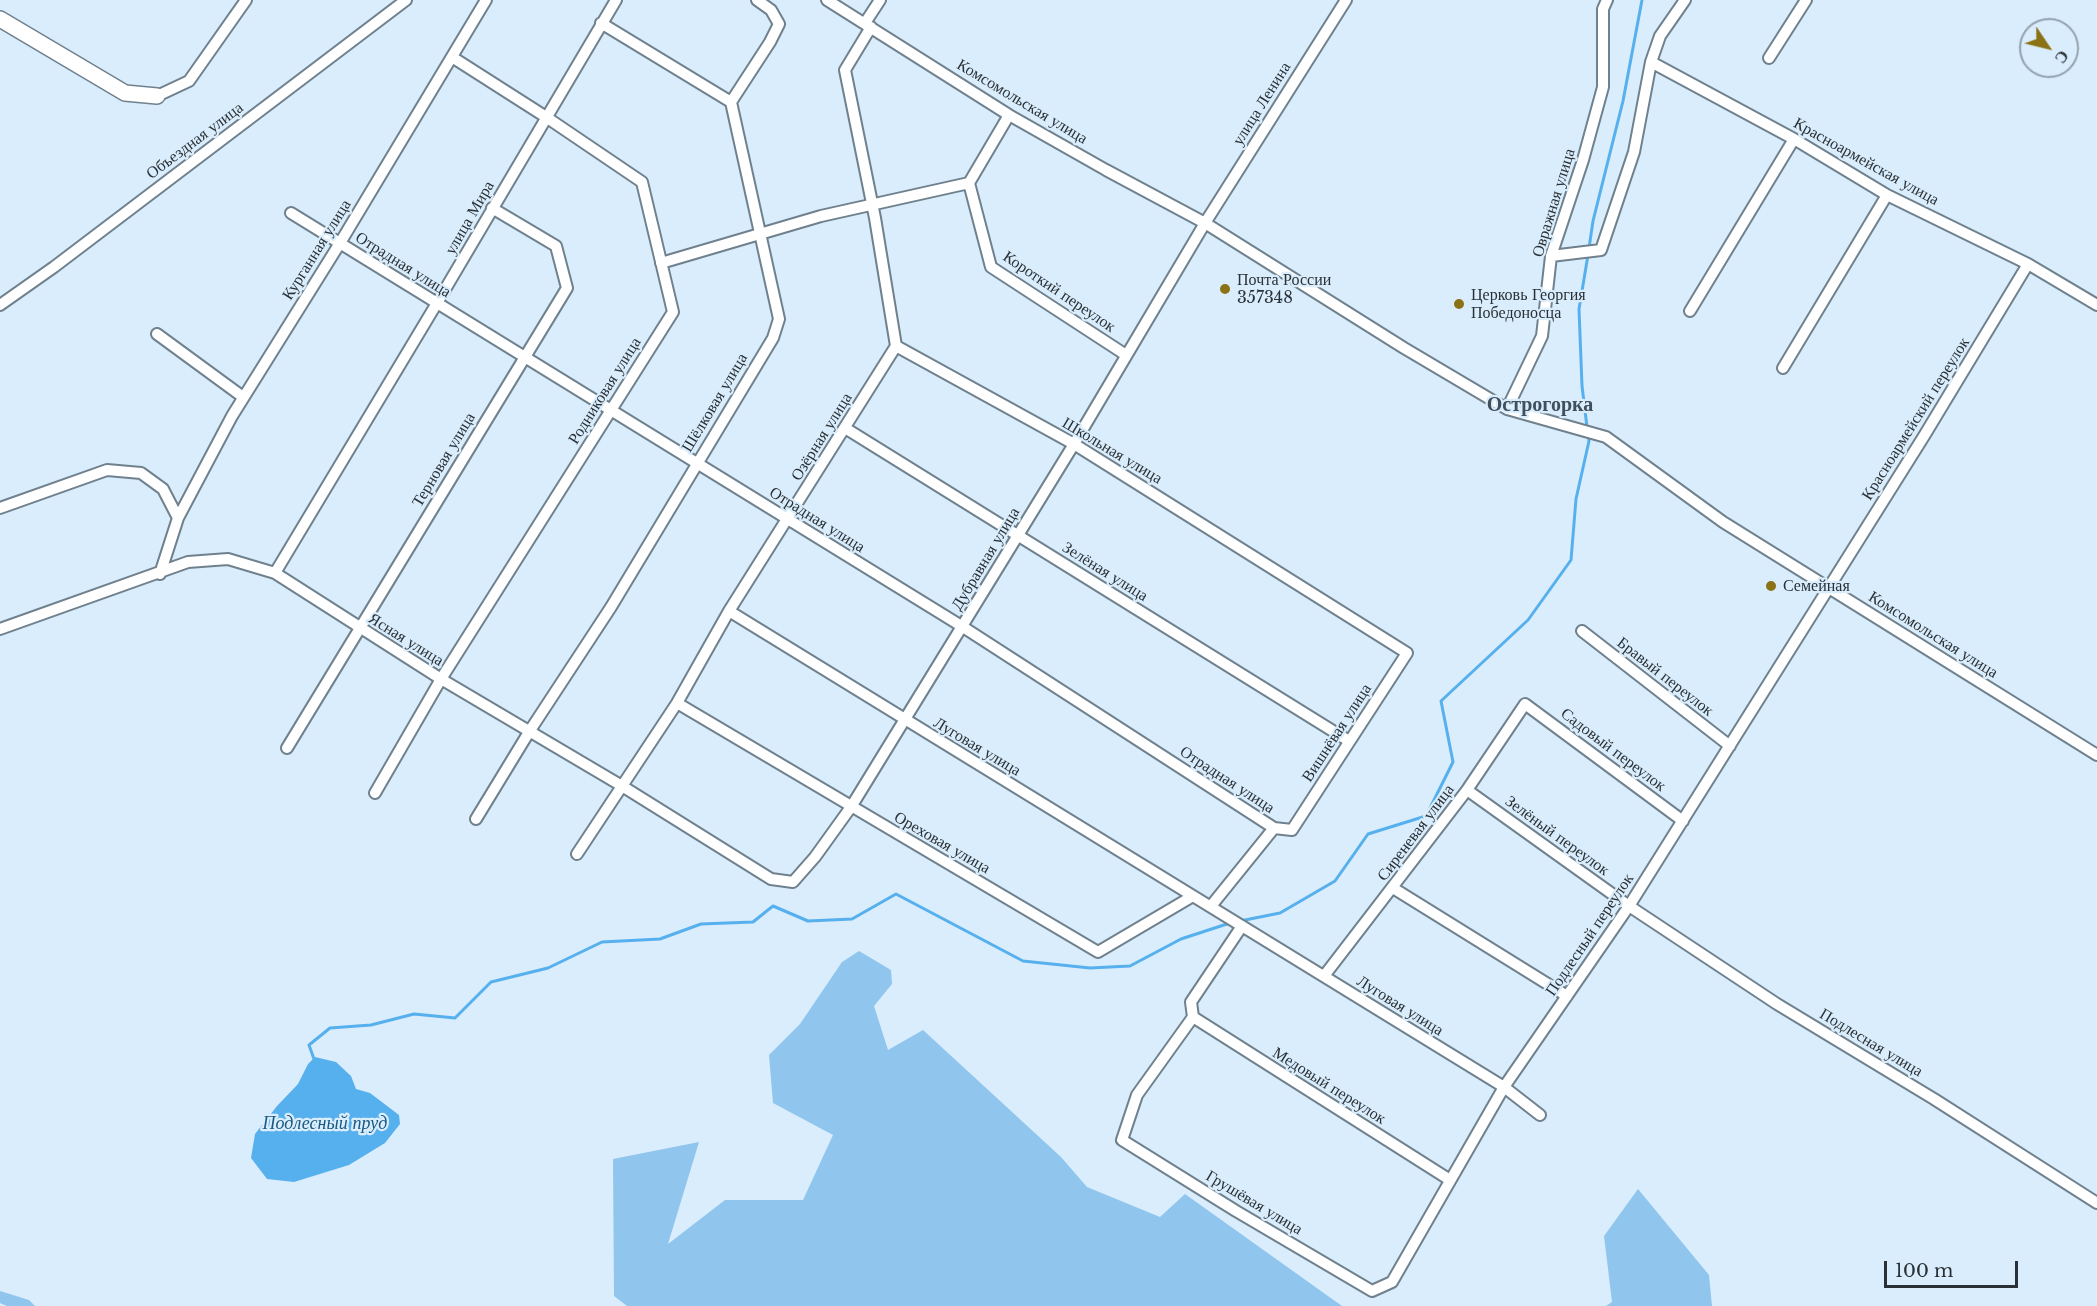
<!DOCTYPE html>
<html>
<head>
<meta charset="utf-8">
<style>
  body { margin:0 }
  #map { position:relative; width:2097px; height:1306px; overflow:hidden; background:#daedfc; font-family:"Libre Baskerville",serif }
  canvas { display:block }
  .north { position:absolute; left:2019px; top:18px; width:60px; height:60px; box-sizing:border-box; background:#daedfc; border:2px solid #94a2ad; border-radius:50%; rotate:125deg; font-size:16px; font-weight:700; line-height:24px; text-align:center; color:#2a3136 }
  .north::after { content:''; display:block; margin:auto; width:21px; height:27px; background:#8c7216; clip-path:polygon(50% 0,100% 100%,50% 72%,0 100%) }
  .scale { position:absolute; left:1884px; top:1261px; width:134px; height:27px; box-sizing:border-box; border:3px solid #2a3136; border-top:0; padding-left:8px; font-size:18px; line-height:21px; white-space:nowrap; color:#2a3136; -webkit-text-stroke:4px #daedfc; paint-order:stroke }
</style>
</head>
<body>
<div id="map">
<canvas width="2097" height="1306"></canvas>
<div class="north">С</div>
<div class="scale">100 m</div>
</div>
<script>
const ctx = document.querySelector('canvas').getContext('2d');
ctx.lineJoin = 'round';
function fillPath(path, color) { ctx.fillStyle = color; ctx.fill(path, 'evenodd'); }
const shape = rows => new Path2D(rows.map(r => 'M' + r).join(''));
function trace(path, color, width, dash) { ctx.strokeStyle = color; ctx.lineWidth = width; ctx.lineCap = dash ? 'butt' : 'round'; ctx.setLineDash(dash || []); ctx.stroke(path); }
function drawText(font, color, halo, rows, align = 'center') {
  ctx.font = font + ' "Libre Baskerville",serif'; ctx.lineWidth = 4.5; ctx.setLineDash([]); ctx.textBaseline = 'middle'; ctx.strokeStyle = halo; ctx.fillStyle = color; for (const [text, x, y, turn = 0] of rows) {
    ctx.save(); ctx.translate(x, y); ctx.rotate((+turn || 0) * Math.PI / 180); ctx.textAlign = isNaN(turn) ? turn : align; if (halo) ctx.strokeText(text, 0, 0); ctx.fillText(text, 0, 0); ctx.restore();
  }
}
const green = shape([
  [859,951,891,970,892,984,874,1006,888,1050,923,1030,1061,1157,1087,1187,1160,1217,1185,1194,1342,1306,627,1306,614,1296,613,1159,699,1142,668,1244,725,1200,803,1200,833,1135,773,1103,769,1055,800,1024,842,962],
  [1638,1189,1709,1275,1712,1306,1606,1306,1612,1302,1604,1236],
  [0,1291,29,1300,35,1306,7,1306,0,1303]
]);
const water = shape([
  [315,1057,336,1062,351,1076,356,1089,370,1093,399,1115,400,1124,385,1143,349,1165,294,1182,267,1179,251,1158,255,1134,277,1106,298,1084,308,1064]
]);
const stream = shape([
  [1589,248,1593,221,1623,101,1642,0],
  [1587,427,1582,386,1579,309,1588,255],
  [1240,921,1280,913,1335,881,1368,834,1426,816,1453,762,1441,701,1528,620,1571,560,1576,499,1589,441,1588,434],
  [315,1062,309,1045,330,1028,371,1025,414,1014,455,1018,491,982,548,968,602,942,660,939,701,924,753,922,773,906,808,921,852,919,896,894,1023,961,1090,968,1130,966,1181,939,1230,923]
]);
const street = shape([
  [827,0,1009,115,1106,170,1205,223,1404,348,1507,409,1606,437,1723,522,2097,755],
  [865,23,880,0],
  [1769,58,1806,0],
  [1651,62,1794,139,1887,195,2028,264,2097,305],
  [157,96,189,81,246,0],
  [731,102,770,42,779,24,771,10,757,0],
  [1009,115,969,183,991,267,1126,355],
  [291,213,963,627,1274,828],
  [1551,256,1601,250,1634,152,1651,62,1660,36,1685,0],
  [661,263,821,216,969,183],
  [0,305,54,267,406,0],
  [1690,311,1794,139],
  [157,334,243,397],
  [896,346,1074,444,1407,653,1292,830,1274,828,1211,906],
  [1783,368,1887,195],
  [1507,409,1542,336,1551,256,1583,160,1603,87,1603,9,1607,0],
  [845,428,1349,741],
  [0,508,107,470,141,473,163,489,178,518],
  [275,573,437,303,616,0],
  [160,574,178,518,232,416,340,243,486,0],
  [729,611,1504,1087,1540,1115],
  [0,629,188,562,228,559,275,573,441,679,622,786,771,879,793,882,815,857,851,807,1074,444,1205,223,1346,0],
  [1582,631,1730,746],
  [677,703,1098,952,1193,896],
  [287,748,567,288,556,246,492,208],
  [1467,790,1629,906,1777,1004,1934,1099,2097,1203],
  [375,793,441,679,673,312,642,182,546,117,452,57],
  [476,819,529,732,611,607,773,338,779,319,731,102,601,23],
  [577,854,677,703,729,611,896,346,875,218,845,70,871,27],
  [1393,888,1567,996],
  [1242,926,1191,1002,1193,1017,1137,1095,1122,1140,1236,1211,1372,1291,1392,1282,1504,1087,1629,906,1924,436,2028,264],
  [1324,976,1467,790,1525,704,1683,821],
  [1193,1017,1450,1180]
]);
const secondary = shape([
  [0,19,125,93,157,96]
]);
const markers = [
  [1225,289,6,"#8c7216"],
  [1459,304,6,"#8c7216"],
  [1771,586,6,"#8c7216"]
];
const streetNames = [
  ["Комсомольская улица",1022,102,31],
  ["улица Ленина",1262,104,-58],
  ["Объездная улица",195,141,-37],
  ["Красноармейская улица",1866,162,29],
  ["Овражная улица",1554,203,-73],
  ["улица Мира",470,218,-60],
  ["Курганная улица",317,250,-58],
  ["Отрадная улица",403,265,32],
  ["Короткий переулок",1059,292,34],
  ["Родниковая улица",605,391,-58],
  ["Шёлковая улица",715,403,-59],
  ["Красноармейский переулок",1916,419,-58],
  ["Озёрная улица",822,437,-58],
  ["Школьная улица",1112,451,31],
  ["Терновая улица",444,460,-59],
  ["Отрадная улица",817,520,32],
  ["Дубравная улица",986,559,-59],
  ["Зелёная улица",1105,572,32],
  ["Комсомольская улица",1933,635,32],
  ["Ясная улица",406,640,32],
  ["Бравый переулок",1665,677,38],
  ["Вишнёвая улица",1337,733,-57],
  ["Луговая улица",977,747,31],
  ["Садовый переулок",1613,750,37],
  ["Отрадная улица",1227,780,33],
  ["Сиреневая улица",1416,833,-53],
  ["Зелёный переулок",1557,836,36],
  ["Ореховая улица",942,843,30],
  ["Подлесный переулок",1590,935,-56],
  ["Луговая улица",1400,1006,32],
  ["Подлесная улица",1871,1043,31],
  ["Медовый переулок",1329,1086,32],
  ["Грушёвая улица",1254,1203,31]
];
const poiNames = [
  ["Почта России",1237,280],
  ["357348",1237,298],
  ["Церковь Георгия",1471,295],
  ["Победоносца",1471,313],
  ["Семейная",1783,586]
];
const waterNames = [
  ["Подлесный пруд",325,1124]
];
const quarterNames = [
  ["Острогорка",1540,405]
];
fillPath(green, '#90c5ee');
fillPath(water, '#57b0ee');
trace(stream, '#57b0ee', 3);
trace(street, '#70818e', 14);
trace(secondary, '#70818e', 18);
trace(street, '#fff', 10);
trace(secondary, '#fff', 15);
for (const [x, y, r, color] of markers) { const dot = new Path2D(); dot.arc(x, y, r, 0, 2 * Math.PI); ctx.fillStyle = color; ctx.fill(dot); trace(dot, '#daedfc', 2); }
drawText('16px', '#2a3136', '#daedfc', streetNames);
drawText('16px', '#2a3136', '#daedfc', poiNames, 'left');
drawText('italic 18px', '#185982', '#daedfc', waterNames);
drawText('bold 20px', '#3f4f5b', '#daedfc', quarterNames);
</script>
</body>
</html>
